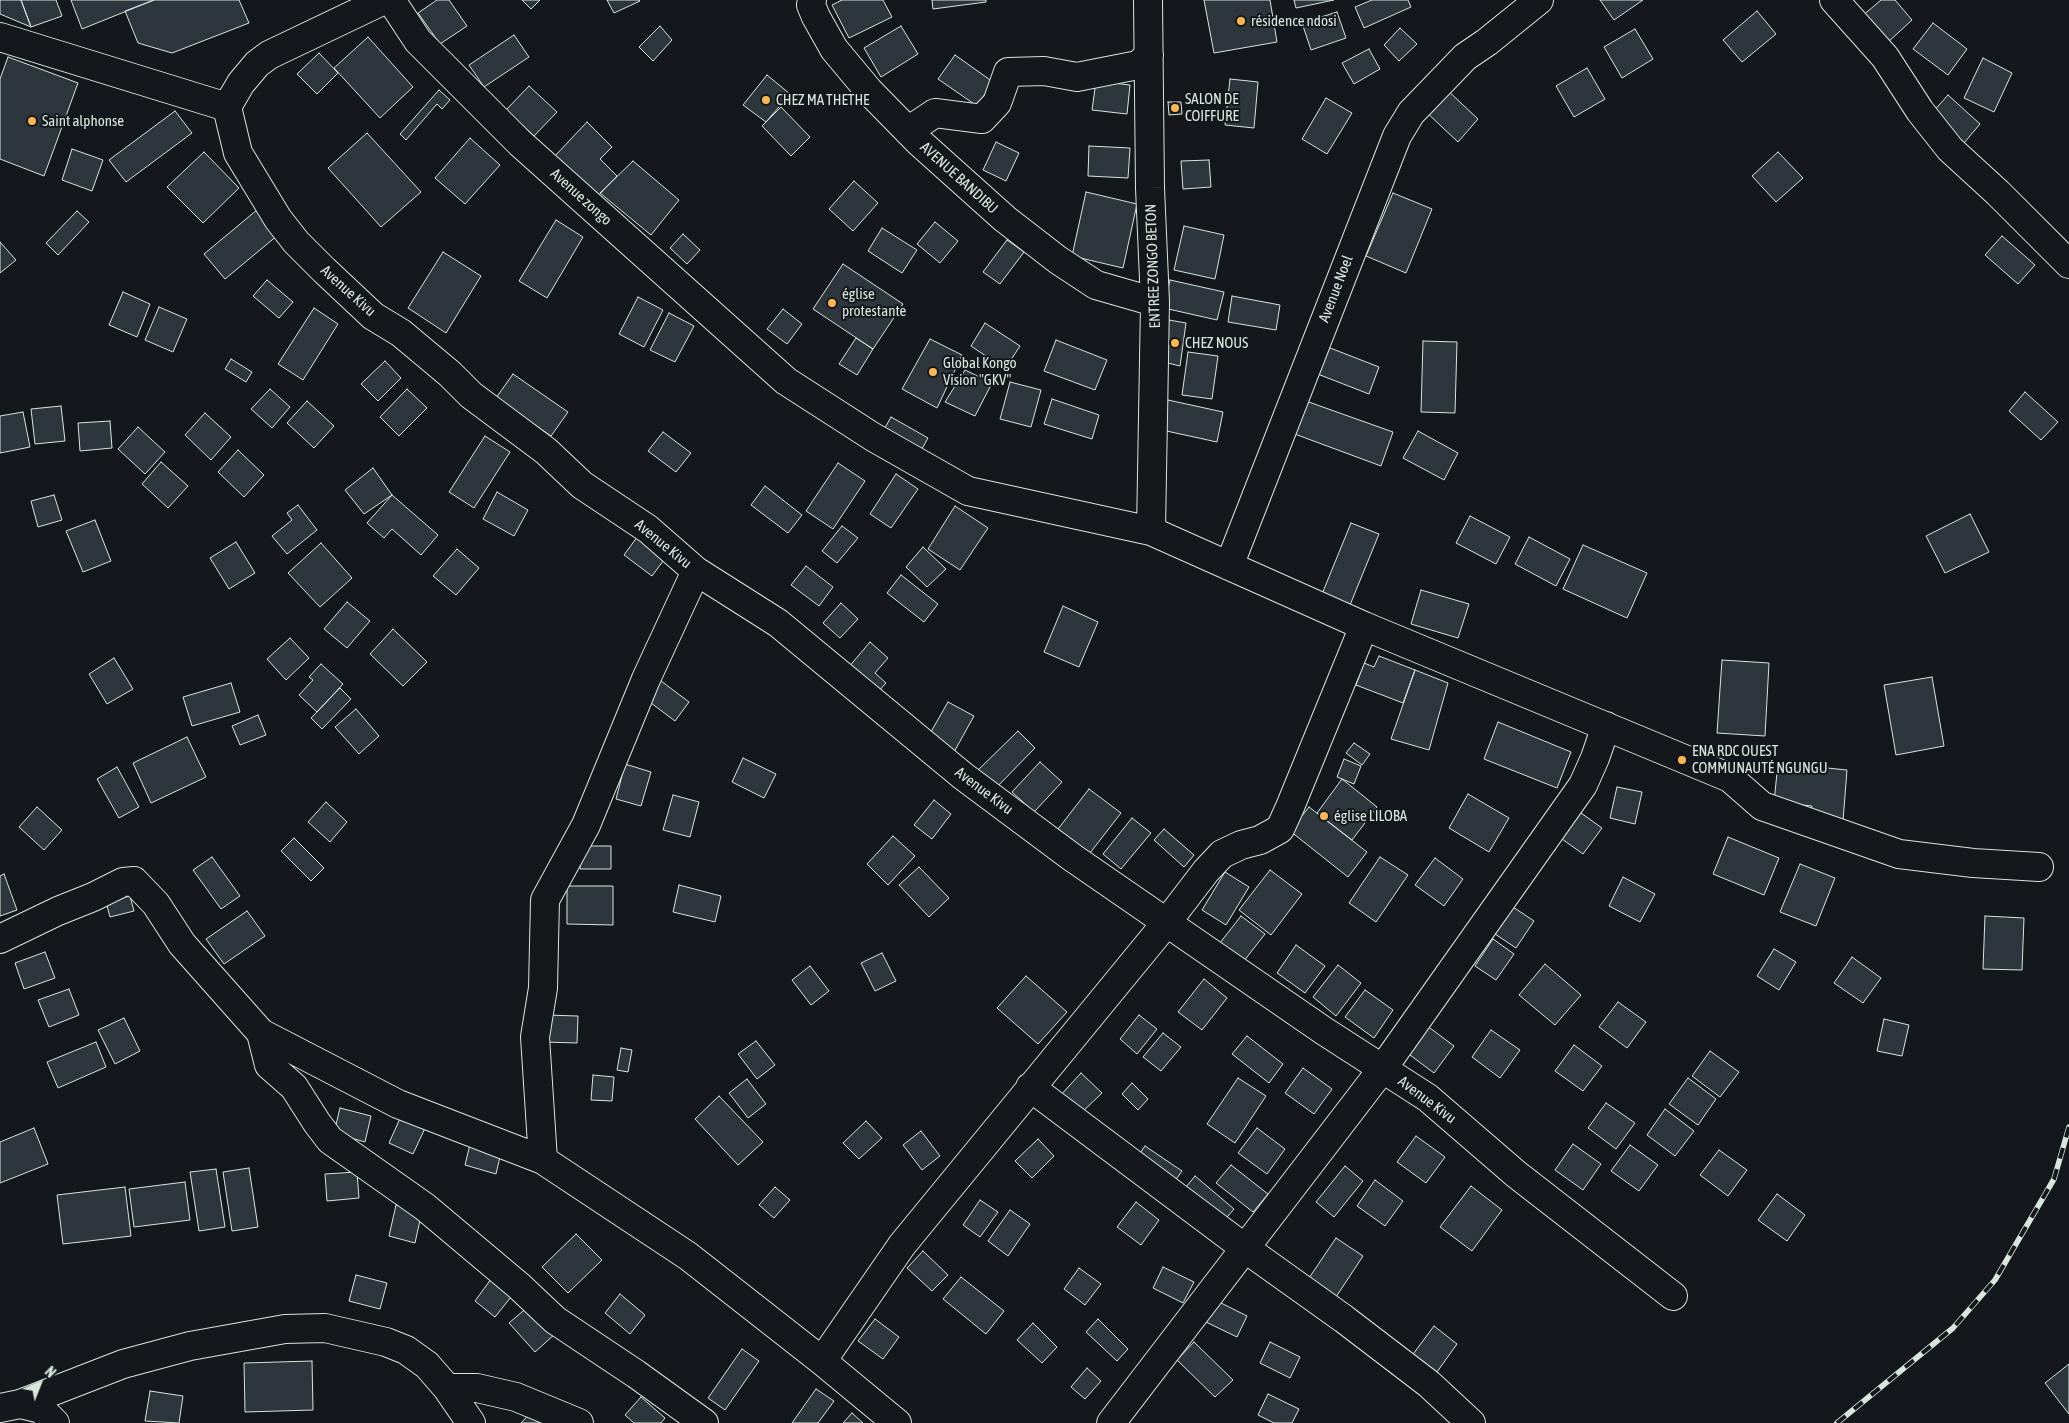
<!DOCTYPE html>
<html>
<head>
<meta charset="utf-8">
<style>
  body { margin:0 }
  #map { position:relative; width:2069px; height:1423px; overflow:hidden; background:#14181c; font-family:"Asap Condensed",sans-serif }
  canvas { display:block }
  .north { position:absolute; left:15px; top:1358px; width:50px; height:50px; -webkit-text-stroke:4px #14181c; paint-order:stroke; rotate:44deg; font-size:14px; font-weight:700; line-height:20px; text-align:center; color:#d8e6dc }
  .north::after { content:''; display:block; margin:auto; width:18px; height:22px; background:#d8e6dc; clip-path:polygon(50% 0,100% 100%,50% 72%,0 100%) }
</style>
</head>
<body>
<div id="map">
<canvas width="2069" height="1423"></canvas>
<div class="north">N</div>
</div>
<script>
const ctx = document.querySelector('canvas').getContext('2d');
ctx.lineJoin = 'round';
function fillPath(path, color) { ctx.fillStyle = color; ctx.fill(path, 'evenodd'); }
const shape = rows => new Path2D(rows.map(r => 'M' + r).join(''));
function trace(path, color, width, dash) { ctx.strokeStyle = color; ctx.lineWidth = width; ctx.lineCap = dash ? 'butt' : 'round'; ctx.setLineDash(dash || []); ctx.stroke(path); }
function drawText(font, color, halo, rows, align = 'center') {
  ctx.font = font + ' "Asap Condensed",sans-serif'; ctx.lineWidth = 4; ctx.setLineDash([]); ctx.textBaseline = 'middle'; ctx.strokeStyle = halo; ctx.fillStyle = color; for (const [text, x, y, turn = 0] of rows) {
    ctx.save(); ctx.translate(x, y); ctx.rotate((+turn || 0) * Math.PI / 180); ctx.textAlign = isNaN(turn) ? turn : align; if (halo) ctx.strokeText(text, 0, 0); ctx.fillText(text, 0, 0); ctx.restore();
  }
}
const building = shape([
  [0,0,21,0,31,27,0,14,0,0],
  [21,0,56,0,62,16,31,27,21,0],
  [71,0,154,0,82,29,71,0],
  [154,0,239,0,249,23,172,53,138,43,125,11,154,0],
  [437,0,449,0,467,26,440,44,418,13,437,0],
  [522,0,540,0,531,9,522,0],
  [607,0,639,0,640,1,614,13,607,0],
  [842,0,883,0,892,17,849,38,832,5,842,0],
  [932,0,986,0,986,2,933,9,932,0],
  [1204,0,1270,0,1277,42,1214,53,1204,0],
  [1294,0,1334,0,1296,8,1294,0],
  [1372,0,1408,0,1411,7,1364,28,1355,7,1372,0],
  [1600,0,1643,0,1614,20,1600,0],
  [1881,0,1895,0,1912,20,1886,44,1861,17,1881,0],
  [1757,11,1776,34,1742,62,1723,40,1757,11],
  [1337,12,1346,38,1311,50,1302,23,1337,12],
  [1933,23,1967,49,1948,75,1913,49,1933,23],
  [660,26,672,40,653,61,639,47,660,26],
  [901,26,918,54,881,77,864,48,901,26],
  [1400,28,1417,44,1399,61,1384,45,1400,28],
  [1635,29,1653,59,1622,78,1604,47,1635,29],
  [514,35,529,57,484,87,469,65,514,35],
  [368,37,413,87,380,118,334,68,368,37],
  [1369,49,1380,69,1354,84,1342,63,1369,49],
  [319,53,338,73,317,94,297,74,319,53],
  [955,55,993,82,977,106,938,79,955,55],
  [8,57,78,83,44,176,0,159,0,79,8,57],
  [1983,58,2012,73,1994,112,1964,98,1983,58],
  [1587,68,1605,99,1574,117,1556,86,1587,68],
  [767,75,790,94,766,122,743,105,767,75],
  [1230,79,1258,82,1254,128,1225,125,1230,79],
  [1096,81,1130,85,1127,114,1092,110,1096,81],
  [529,86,557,112,534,136,506,110,529,86],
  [1445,88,1478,119,1458,142,1424,110,1445,88],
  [439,90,450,100,442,109,437,104,406,140,400,134,439,90],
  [1948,95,1980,124,1964,143,1931,114,1948,95],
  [1326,98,1352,113,1327,154,1302,139,1326,98],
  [1168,102,1181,102,1182,114,1169,115,1168,102],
  [781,107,810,137,791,156,762,126,781,107],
  [175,111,192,133,126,182,109,160,175,111],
  [587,122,612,147,600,159,617,176,596,198,554,157,587,122],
  [367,133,421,192,381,227,328,168,367,133],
  [470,138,500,165,465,204,435,178,470,138],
  [996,142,1019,153,1006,181,983,170,996,142],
  [1089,146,1130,148,1128,178,1088,176,1089,146],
  [72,149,103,160,92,191,62,180,72,149],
  [204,152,239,188,203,223,167,187,204,152],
  [1778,152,1803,178,1776,202,1752,176,1778,152],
  [1209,160,1211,187,1183,189,1181,161,1209,160],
  [633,161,679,200,651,235,600,193,633,161],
  [854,181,878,203,853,231,829,209,854,181],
  [1086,192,1137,204,1123,268,1072,256,1086,192],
  [1393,193,1432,209,1406,273,1366,256,1393,193],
  [257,210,278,235,225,279,204,254,257,210],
  [77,211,89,222,58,255,46,243,77,211],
  [556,220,583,237,547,298,519,281,556,220],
  [935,222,958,241,940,263,917,244,935,222],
  [1184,226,1224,235,1215,279,1174,270,1184,226],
  [882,228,917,250,902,273,868,251,882,228],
  [683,234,700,250,687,264,670,248,683,234],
  [2002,236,2035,265,2018,284,1985,255,2002,236],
  [1007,240,1024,252,1000,284,983,272,1007,240],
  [0,242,16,260,0,273,0,242],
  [443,252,481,276,446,333,408,308,443,252],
  [843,264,903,304,873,349,813,309,843,264],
  [267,280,293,302,279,318,253,296,267,280],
  [1170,280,1224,292,1217,320,1164,308,1170,280],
  [123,292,150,304,137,337,109,325,123,292],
  [1232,296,1280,305,1276,330,1228,322,1232,296],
  [638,297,663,310,644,347,619,334,638,297],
  [159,307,187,319,173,352,145,340,159,307],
  [314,308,338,324,303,380,278,364,314,308],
  [783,309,802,324,787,344,767,329,783,309],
  [669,313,694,326,675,362,650,350,669,313],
  [1169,320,1186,323,1180,366,1164,362,1169,320],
  [985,323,1020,346,1005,369,971,346,985,323],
  [856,338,873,349,857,375,839,364,856,338],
  [930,339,962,355,937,408,902,389,930,339],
  [1056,340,1107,360,1095,390,1044,371,1056,340],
  [1423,341,1457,342,1455,413,1421,412,1423,341],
  [1325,346,1379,367,1369,394,1315,373,1325,346],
  [1188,352,1218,356,1212,399,1182,395,1188,352],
  [231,359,252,372,246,382,225,369,231,359],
  [385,361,401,378,378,401,361,384,385,361],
  [965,370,992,383,975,416,945,402,965,370],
  [513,374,568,412,551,436,496,398,513,374],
  [1010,382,1041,390,1031,427,1000,419,1010,382],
  [270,389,290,407,272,428,251,409,270,389],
  [407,389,427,408,399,436,380,417,407,389],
  [2025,392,2058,422,2041,440,2009,411,2025,392],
  [1052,399,1099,415,1092,439,1044,424,1052,399],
  [1168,400,1223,412,1217,442,1162,430,1168,400],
  [1303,400,1393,432,1381,466,1292,433,1303,400],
  [307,401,334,426,314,448,287,423,307,401],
  [61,406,65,441,35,444,31,409,61,406],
  [23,412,30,447,0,453,0,416,23,412],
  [205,413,231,437,211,460,185,435,205,413],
  [891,417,928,438,919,454,882,433,891,417],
  [110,421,112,448,80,451,78,423,110,421],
  [138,427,165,452,145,474,118,449,138,427],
  [1418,431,1458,453,1444,480,1403,458,1418,431],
  [663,432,691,453,676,472,648,451,663,432],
  [485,436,510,452,474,508,449,492,485,436],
  [238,450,264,475,244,497,218,472,238,450],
  [161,462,188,486,168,508,142,484,161,462],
  [838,463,865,481,833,529,806,511,838,463],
  [373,468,392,495,364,514,345,490,373,468],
  [896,474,918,489,891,528,870,514,896,474],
  [765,486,802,515,788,533,751,505,765,486],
  [497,492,528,510,514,536,483,519,497,492],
  [54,495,62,520,38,527,31,501,54,495],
  [392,495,438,535,421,555,392,529,384,538,367,523,392,495],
  [298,505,317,530,287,554,272,536,292,520,287,513,298,505],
  [955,506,988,528,960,570,928,549,955,506],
  [1970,514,1989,552,1945,573,1926,536,1970,514],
  [1470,516,1510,537,1496,564,1456,543,1470,516],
  [95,520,111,561,83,572,66,531,95,520],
  [1351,523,1379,534,1350,605,1322,594,1351,523],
  [842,526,858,538,837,563,822,551,842,526],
  [638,536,666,557,652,576,624,555,638,536],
  [1529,537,1570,559,1556,586,1515,564,1529,537],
  [236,542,255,573,229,589,210,558,236,542],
  [321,543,352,578,320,607,288,573,321,543],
  [1583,545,1647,573,1627,618,1563,589,1583,545],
  [923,547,946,569,927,587,906,567,923,547],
  [457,549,479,568,456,595,433,576,457,549],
  [806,566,833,587,819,606,791,585,806,566],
  [901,575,938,604,924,622,887,593,901,575],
  [1421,590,1469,604,1458,638,1411,624,1421,590],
  [347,602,370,621,347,648,324,629,347,602],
  [841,603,858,619,840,638,823,623,841,603],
  [1063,606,1098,622,1079,667,1044,652,1063,606],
  [393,629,427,662,403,686,370,654,393,629],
  [290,638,309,658,286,680,267,659,290,638],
  [870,642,888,658,875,673,886,683,877,693,848,668,870,642],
  [1379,656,1415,670,1403,703,1356,685,1364,663,1374,667,1379,656],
  [114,658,133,689,107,704,89,674,114,658],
  [1722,660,1769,663,1765,736,1717,733,1722,660],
  [321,664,343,684,317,712,299,695,313,680,309,677,321,664],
  [1415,670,1448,683,1429,750,1391,739,1415,670],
  [1932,677,1944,746,1896,755,1884,685,1932,677],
  [661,681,689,702,675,721,647,700,661,681],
  [231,683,240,712,192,726,183,697,231,683],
  [340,688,351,699,322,729,311,718,340,688],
  [948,702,974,716,954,752,928,737,948,702],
  [356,709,379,736,359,754,335,727,356,709],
  [258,715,266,735,240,745,232,726,258,715],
  [1498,722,1571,752,1557,788,1484,759,1498,722],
  [1018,731,1035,748,992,792,974,774,1018,731],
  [187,737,206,777,151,803,133,763,187,737],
  [1354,743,1370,754,1362,765,1346,753,1354,743],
  [743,758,776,774,764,798,732,782,743,758],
  [1344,759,1361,766,1354,784,1337,777,1344,759],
  [1040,762,1062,782,1034,812,1012,792,1040,762],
  [1778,763,1847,770,1843,821,1811,818,1812,806,1774,802,1778,763],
  [625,764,651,772,641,806,616,799,625,764],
  [117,767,139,807,119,818,97,779,117,767],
  [1342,779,1377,807,1352,840,1317,813,1342,779],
  [1617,787,1642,792,1635,824,1610,818,1617,787],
  [1089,789,1121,813,1090,853,1058,829,1089,789],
  [1468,794,1509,818,1489,852,1449,828,1468,794],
  [673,795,699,802,690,837,663,830,673,795],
  [934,800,951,814,932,839,914,825,934,800],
  [326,802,347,822,330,842,308,822,326,802],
  [37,807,62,830,44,850,19,827,37,807],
  [1309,807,1367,852,1348,877,1290,831,1309,807],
  [1574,808,1602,828,1583,854,1555,834,1574,808],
  [1132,818,1151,833,1121,869,1103,854,1132,818],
  [1164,829,1194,855,1184,867,1154,840,1164,829],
  [893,836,915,856,888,885,867,864,893,836],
  [1728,837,1779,858,1764,895,1713,874,1728,837],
  [294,838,324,868,311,881,281,851,294,838],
  [580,846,611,846,611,869,580,869,580,846],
  [212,857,240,896,221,909,193,870,212,857],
  [1380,857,1408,875,1376,922,1349,903,1380,857],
  [1435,858,1463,879,1444,906,1415,885,1435,858],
  [1800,864,1835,878,1816,926,1780,912,1800,864],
  [919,867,949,898,929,917,899,885,919,867],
  [1270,870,1302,894,1271,935,1239,910,1270,870],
  [1225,872,1249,887,1226,925,1202,910,1225,872],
  [4,874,17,910,0,916,0,876,4,874],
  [1623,877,1655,894,1640,922,1609,906,1623,877],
  [679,885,721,896,715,922,673,912,679,885],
  [567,886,613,886,613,925,567,924,567,886],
  [130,896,134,911,110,917,106,902,130,896],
  [1513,907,1534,921,1516,948,1495,934,1513,907],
  [247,911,265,936,224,964,206,939,247,911],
  [1241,916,1265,934,1240,966,1216,948,1241,916],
  [1985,916,2024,918,2022,970,1983,969,1985,916],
  [1493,939,1514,954,1496,980,1475,966,1493,939],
  [1296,945,1325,966,1305,993,1277,973,1296,945],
  [1774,949,1796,962,1779,990,1757,976,1774,949],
  [45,952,55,978,24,989,15,963,45,952],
  [882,953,896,981,875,991,861,963,882,953],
  [1852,957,1881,978,1863,1003,1834,983,1852,957],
  [1545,964,1581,995,1555,1025,1519,995,1545,964],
  [1338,965,1361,983,1336,1016,1313,997,1338,965],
  [810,966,829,991,811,1005,792,980,810,966],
  [1026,976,1067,1012,1038,1044,997,1008,1026,976],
  [1204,979,1227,998,1202,1030,1178,1012,1204,979],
  [69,989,79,1015,49,1027,38,1000,69,989],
  [1365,990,1393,1010,1374,1038,1345,1017,1365,990],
  [1618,1002,1646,1022,1627,1048,1599,1027,1618,1002],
  [546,1015,578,1016,577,1043,545,1042,546,1015],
  [1139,1015,1157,1029,1137,1054,1120,1039,1139,1015],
  [124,1018,140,1051,115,1064,98,1030,124,1018],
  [1884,1019,1909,1025,1902,1056,1877,1051,1884,1019],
  [1426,1025,1454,1046,1434,1073,1406,1052,1426,1025],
  [1491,1030,1520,1050,1500,1078,1472,1057,1491,1030],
  [1163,1033,1181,1047,1161,1071,1143,1057,1163,1033],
  [1247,1036,1283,1064,1269,1083,1232,1054,1247,1036],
  [756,1041,775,1065,757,1079,738,1054,756,1041],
  [96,1042,106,1067,58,1088,47,1062,96,1042],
  [1574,1045,1602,1066,1583,1091,1555,1071,1574,1045],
  [621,1048,632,1050,628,1072,617,1070,621,1048],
  [1710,1051,1739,1072,1720,1097,1692,1076,1710,1051],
  [1303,1068,1332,1089,1314,1114,1285,1093,1303,1068],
  [1081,1073,1102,1093,1080,1114,1059,1097,1081,1073],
  [593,1075,614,1077,612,1101,591,1100,593,1075],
  [1238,1078,1266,1096,1235,1143,1207,1124,1238,1078],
  [1688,1078,1716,1099,1698,1125,1669,1104,1688,1078],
  [747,1079,766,1104,748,1118,729,1093,747,1079],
  [1132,1083,1148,1099,1138,1110,1122,1094,1132,1083],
  [719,1096,763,1142,738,1165,695,1119,719,1096],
  [1606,1103,1635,1123,1616,1149,1588,1128,1606,1103],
  [340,1108,371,1116,365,1142,334,1133,340,1108],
  [1665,1109,1694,1131,1675,1156,1647,1135,1665,1109],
  [402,1114,427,1124,413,1154,389,1143,402,1114],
  [866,1121,882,1138,859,1159,843,1143,866,1121],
  [34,1128,48,1164,0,1183,0,1142,34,1128],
  [1257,1128,1285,1149,1267,1174,1238,1153,1257,1128],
  [921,1131,940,1156,922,1170,903,1145,921,1131],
  [1416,1136,1445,1157,1426,1183,1397,1162,1416,1136],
  [1038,1139,1054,1156,1032,1178,1015,1161,1038,1139],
  [471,1140,502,1148,496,1174,465,1165,471,1140],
  [1573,1144,1601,1164,1583,1190,1555,1170,1573,1144],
  [1630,1145,1658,1165,1639,1191,1611,1171,1630,1145],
  [1145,1146,1182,1171,1172,1185,1135,1160,1145,1146],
  [1719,1150,1747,1170,1728,1196,1700,1175,1719,1150],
  [1231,1165,1268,1194,1253,1212,1216,1183,1231,1165],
  [1345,1166,1363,1181,1334,1217,1316,1202,1345,1166],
  [249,1168,258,1227,232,1231,223,1172,249,1168],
  [216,1169,225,1227,199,1231,190,1172,216,1169],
  [357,1172,359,1198,327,1201,325,1174,357,1172],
  [1195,1176,1234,1209,1221,1224,1182,1192,1195,1176],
  [1375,1180,1403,1201,1385,1226,1357,1206,1375,1180],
  [185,1182,190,1220,134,1227,129,1189,185,1182],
  [1471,1186,1502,1210,1472,1251,1440,1227,1471,1186],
  [125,1187,131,1236,63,1244,57,1195,125,1187],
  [775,1187,790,1200,774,1218,759,1205,775,1187],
  [1777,1194,1805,1215,1787,1241,1758,1220,1777,1194],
  [980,1200,998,1212,980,1237,963,1225,980,1200],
  [1136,1202,1159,1220,1141,1245,1117,1227,1136,1202],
  [396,1205,422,1211,415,1243,389,1236,396,1205],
  [1010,1210,1030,1224,1008,1256,988,1241,1010,1210],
  [576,1234,602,1260,568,1293,542,1267,576,1234],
  [1336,1238,1363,1256,1332,1303,1305,1284,1336,1238],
  [923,1251,948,1275,932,1291,907,1268,923,1251],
  [1163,1267,1194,1282,1183,1303,1153,1288,1163,1267],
  [1079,1268,1101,1284,1085,1305,1064,1289,1079,1268],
  [356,1275,387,1283,380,1309,349,1301,356,1275],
  [494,1275,515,1292,495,1317,475,1301,494,1275],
  [961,1277,1004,1311,986,1334,943,1299,961,1277],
  [620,1294,645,1315,630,1334,605,1313,620,1294],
  [1217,1301,1247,1316,1237,1337,1206,1322,1217,1301],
  [530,1305,555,1334,535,1352,509,1323,530,1305],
  [875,1319,899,1337,883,1359,858,1341,875,1319],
  [1098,1319,1128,1349,1117,1361,1086,1332,1098,1319],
  [1033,1323,1057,1347,1042,1363,1017,1340,1033,1323],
  [1434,1326,1457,1344,1432,1379,1408,1361,1434,1326],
  [1194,1342,1233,1380,1215,1397,1177,1360,1194,1342],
  [1270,1342,1300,1357,1290,1378,1260,1363,1270,1342],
  [742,1349,759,1361,725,1410,708,1398,742,1349],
  [312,1361,313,1410,245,1412,244,1363,312,1361],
  [2069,1364,2069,1414,2045,1383,2069,1364],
  [1087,1368,1101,1381,1085,1399,1071,1387,1087,1368],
  [816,1389,834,1401,818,1423,792,1423,816,1389],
  [150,1391,183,1396,179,1423,145,1421,150,1391],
  [1268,1394,1299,1409,1292,1423,1274,1423,1258,1415,1268,1394],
  [641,1397,665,1418,661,1423,634,1423,625,1415,641,1397],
  [535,1408,552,1423,521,1423,535,1408],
  [852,1413,863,1423,843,1423,852,1413]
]);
const minor = shape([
  [391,0,418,41,520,143,786,381,873,437,968,491,1151,531,1364,626,1730,778,1762,806,1899,854,1973,863,2039,867],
  [812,0,811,5,816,17,834,49,869,91,918,141,1005,219,1058,260,1096,285,1155,302],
  [1148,0,1150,188,1155,302,1151,531],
  [1834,0,1885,57,1920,111,1950,149,1998,193,2069,264],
  [0,37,227,107],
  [227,107,238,153,278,219,296,242,324,270,373,316,401,333,450,374,471,395,546,451,582,485,648,529,696,571,778,623,963,776,1073,858,1324,1031,1428,1098,1516,1174,1673,1296],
  [227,107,241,83,257,64,269,55,384,0],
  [908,131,935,113,982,119,997,103,1008,72,1044,71,1077,77,1138,65,1149,55],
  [1229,566,1397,136,1411,113,1465,57,1487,42,1539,0],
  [0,939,58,911,93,897,123,882,134,881,156,904,182,944,261,1033,398,1104,543,1160,688,1256,822,1361,897,1423],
  [261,1033,269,1065,294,1087,317,1123,330,1140,425,1207,519,1286,555,1320,636,1374,704,1423],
  [1030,1087,1246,1249,1344,1319,1429,1384,1471,1423],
  [543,1160,535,1037,543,988,545,900,586,825,646,679,696,571],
  [822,1361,902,1245,1167,922,1206,871,1222,854,1241,845,1260,840,1280,829,1290,807,1364,626],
  [447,1388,477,1388,516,1397,579,1423],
  [20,1404,41,1409,55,1423],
  [0,1408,20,1404,123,1364,190,1346,285,1329,325,1328,386,1342,406,1350,427,1365,447,1388,471,1423],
  [1111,1423,1383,1068,1583,785,1595,758,1606,726]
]);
const rail = shape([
  [1837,1423,1953,1328,1995,1280,2054,1179,2069,1127]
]);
const markers = [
  [1241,21,5,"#ffb74d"],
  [766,100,5,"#ffb74d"],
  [1175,108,5,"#ffb74d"],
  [32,121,5,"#ffb74d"],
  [832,303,5,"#ffb74d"],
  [1175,343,5,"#ffb74d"],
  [933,372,5,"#ffb74d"],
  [1682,760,5,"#ffb74d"],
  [1324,816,5,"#ffb74d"]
];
const poiNames = [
  ["résidence ndosi",1251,21],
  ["SALON DE",1185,99],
  ["COIFFURE",1185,116],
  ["CHEZ MA THETHE",776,100],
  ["Saint alphonse",42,121],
  ["église",842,294],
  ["protestante",842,311],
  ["CHEZ NOUS",1185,343],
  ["Global Kongo",943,363],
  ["Vision \"GKV\"",943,380],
  ["ENA RDC OUEST",1692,751],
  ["COMMUNAUTÉ NGUNGU",1692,768],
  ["église LILOBA",1334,816]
];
const streetNames = [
  ["AVENUE BANDIBU",959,178,42],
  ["Avenue zongo",581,197,42],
  ["ENTREE ZONGO BETON",1153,266,-92],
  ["Avenue Noel",1336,289,-69],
  ["Avenue Kivu",348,291,42],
  ["Avenue Kivu",663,544,39],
  ["Avenue Kivu",984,791,37],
  ["Avenue Kivu",1427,1100,37]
];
fillPath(building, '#2c363c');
trace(building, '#d8e6dc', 1);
trace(minor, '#d8e6dc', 30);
trace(minor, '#14181c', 28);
trace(rail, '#d8e6dc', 5.5);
trace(rail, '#14181c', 4, [11]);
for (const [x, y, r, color] of markers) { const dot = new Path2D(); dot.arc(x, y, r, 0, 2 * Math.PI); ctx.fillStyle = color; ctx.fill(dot); trace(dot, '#14181c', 2); }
drawText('15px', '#d8e6dc', '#14181c', poiNames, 'left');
drawText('15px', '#d8e6dc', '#14181c', streetNames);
</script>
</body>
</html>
